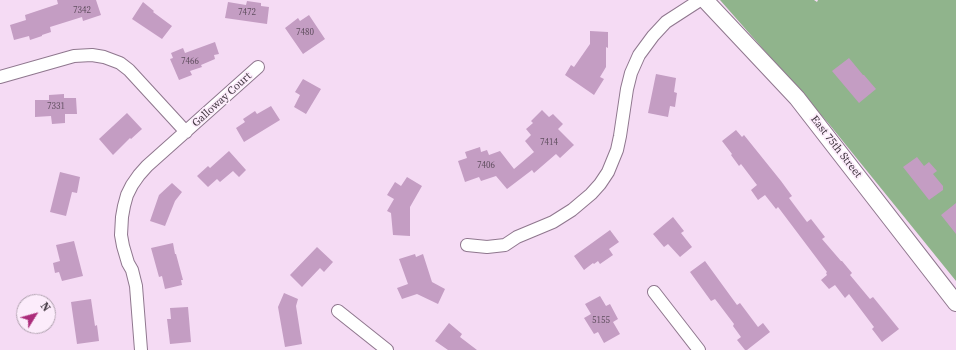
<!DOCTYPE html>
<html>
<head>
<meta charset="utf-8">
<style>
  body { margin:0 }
  #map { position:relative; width:956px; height:350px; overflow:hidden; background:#f5dbf4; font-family:"Source Serif 4",serif }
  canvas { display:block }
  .north { position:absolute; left:16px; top:294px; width:40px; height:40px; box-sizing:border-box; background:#fcecfb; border:1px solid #b1a3b0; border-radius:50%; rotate:53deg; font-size:11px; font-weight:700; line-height:16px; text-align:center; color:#40353f }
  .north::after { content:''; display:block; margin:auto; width:14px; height:18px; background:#ac2c7b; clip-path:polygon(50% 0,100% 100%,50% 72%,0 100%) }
</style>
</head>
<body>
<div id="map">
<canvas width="956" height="350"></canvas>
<div class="north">N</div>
</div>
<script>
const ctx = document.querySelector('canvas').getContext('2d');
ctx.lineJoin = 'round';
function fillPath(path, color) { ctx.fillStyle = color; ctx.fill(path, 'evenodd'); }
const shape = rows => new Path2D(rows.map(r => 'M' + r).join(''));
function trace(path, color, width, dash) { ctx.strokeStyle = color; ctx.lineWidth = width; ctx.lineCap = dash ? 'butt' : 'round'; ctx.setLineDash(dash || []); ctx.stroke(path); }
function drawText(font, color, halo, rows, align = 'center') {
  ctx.font = font + ' "Source Serif 4",serif'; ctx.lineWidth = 3.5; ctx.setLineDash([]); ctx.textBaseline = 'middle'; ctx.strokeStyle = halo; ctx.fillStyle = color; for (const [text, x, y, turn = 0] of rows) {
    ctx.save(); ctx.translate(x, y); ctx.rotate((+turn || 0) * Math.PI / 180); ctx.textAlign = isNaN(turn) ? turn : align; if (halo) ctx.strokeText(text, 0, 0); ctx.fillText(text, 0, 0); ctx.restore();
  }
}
const forest = shape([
  [720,0,814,0,817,2,818,0,956,0,956,281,829,124]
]);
const building = shape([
  [57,0,96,0,101,15,83,21,82,17,50,27,51,32,42,35,42,36,30,40,29,36,14,40,10,25,26,20,25,15,58,4],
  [247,1,261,3,261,6,269,7,267,24,225,18,228,2,246,5],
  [143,2,154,11,153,12,172,26,162,39,132,19],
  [309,15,325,39,303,54,285,28,298,18,300,21],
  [590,31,608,32,608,48,606,47,606,67,600,77,604,79,594,95,565,75,571,65,574,67,590,44],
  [215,42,219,54,214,55,215,59,201,65,202,67,190,71,192,75,179,80,170,59,173,58,171,53,183,48,185,53],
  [849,58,863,75,864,75,876,89,859,103,832,71],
  [656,74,676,78,674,92,677,93,675,107,670,106,668,117,648,113],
  [303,79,321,89,306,114,294,107,300,95,295,92],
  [64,94,64,98,76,98,77,114,65,114,65,123,52,124,51,116,35,117,35,100,49,100,49,95],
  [271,106,280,120,244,142,236,128,245,122,243,119,255,111,257,114],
  [542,110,549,117,553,114,563,124,558,129,574,145,560,158,556,154,534,173,532,170,507,189,496,176,481,181,479,177,465,182,458,161,467,158,465,152,480,147,481,152,487,150,489,155,500,151,514,169,534,152,525,141,531,135,526,129,533,123,531,121],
  [127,113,142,129,131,139,130,138,113,155,99,139],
  [736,130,742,137,744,135,781,181,792,196,789,198,807,222,811,219,825,237,822,239,841,261,842,261,852,273,850,275,870,299,873,297,899,329,882,342,872,329,874,327,849,294,845,298,835,285,829,289,821,280,827,275,826,273,827,272,778,207,776,209,765,195,758,200,751,190,757,185,741,164,739,166,731,155,732,154,722,141],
  [229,151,246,170,239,177,233,171,220,182,217,179,208,187,197,176,208,166,210,168],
  [917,157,924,166,929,162,937,171,933,174,943,186,943,190,929,200,903,167],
  [60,172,80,177,77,193,72,192,66,216,50,212],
  [407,177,422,186,410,207,410,236,393,235,391,213,387,211,394,199,387,195,395,182,401,186],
  [172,183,182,192,175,201,165,226,150,221,159,195],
  [956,203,956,234,941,215],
  [673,217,684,231,681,233,692,247,680,257,668,244,664,247,653,234],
  [610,230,619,242,609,249,613,255,600,264,598,261,594,264,593,263,584,270,574,256],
  [74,241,83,276,62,281,59,272,55,273,53,263,60,261,56,245],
  [173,243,175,254,176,254,183,280,181,280,182,285,165,289,162,276,159,277,151,248],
  [317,247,333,262,324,272,320,268,302,287,290,275],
  [415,254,416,257,423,254,432,282,445,289,438,304,417,294,402,299,397,288,408,284,399,259],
  [705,261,737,305,740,303,758,327,763,323,770,332,747,350,745,350,737,340,741,337,733,326,734,324,715,299,711,301,690,272],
  [284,293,298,299,296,306,302,344,285,347,278,307],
  [600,296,606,306,610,304,618,319,613,322,620,334,604,343,598,332,594,334,584,318,591,314,585,304],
  [91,299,95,326,97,325,99,341,77,344,71,302],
  [188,307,191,342,170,344,167,319,171,319,170,308],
  [449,323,462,334,460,337,477,350,448,350,435,341]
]);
const street = shape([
  [0,77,74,56,92,55,104,57,120,63,129,70,186,132],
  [467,245,487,247,505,245,517,237,553,222,572,210,591,194,600,184,608,172,617,150,620,136,627,89,631,73,639,55,653,36,666,22,700,0],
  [654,292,699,350],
  [338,311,387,350],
  [141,350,136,286,132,270,128,263,123,246,121,235,122,217,124,206,127,195,132,185,139,175,147,166,258,67]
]);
const secondary = shape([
  [705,0,797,98,956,303]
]);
const numberNames = [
  ["7342",82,11],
  ["7472",247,13],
  ["7480",305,33],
  ["7466",190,62],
  ["7331",56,107],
  ["7414",549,143],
  ["7406",486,166],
  ["5155",601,321]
];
const streetNames = [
  ["Galloway Court",222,100,-42],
  ["East 75th Street",836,147,52]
];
fillPath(forest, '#90b48c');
fillPath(building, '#c49dc3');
trace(street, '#8f778e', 14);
trace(secondary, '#8f778e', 18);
trace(street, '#fff', 12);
trace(secondary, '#fff', 16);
drawText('9px', '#614f60', null, numberNames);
drawText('11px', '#40353f', '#fcecfb', streetNames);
</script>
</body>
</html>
